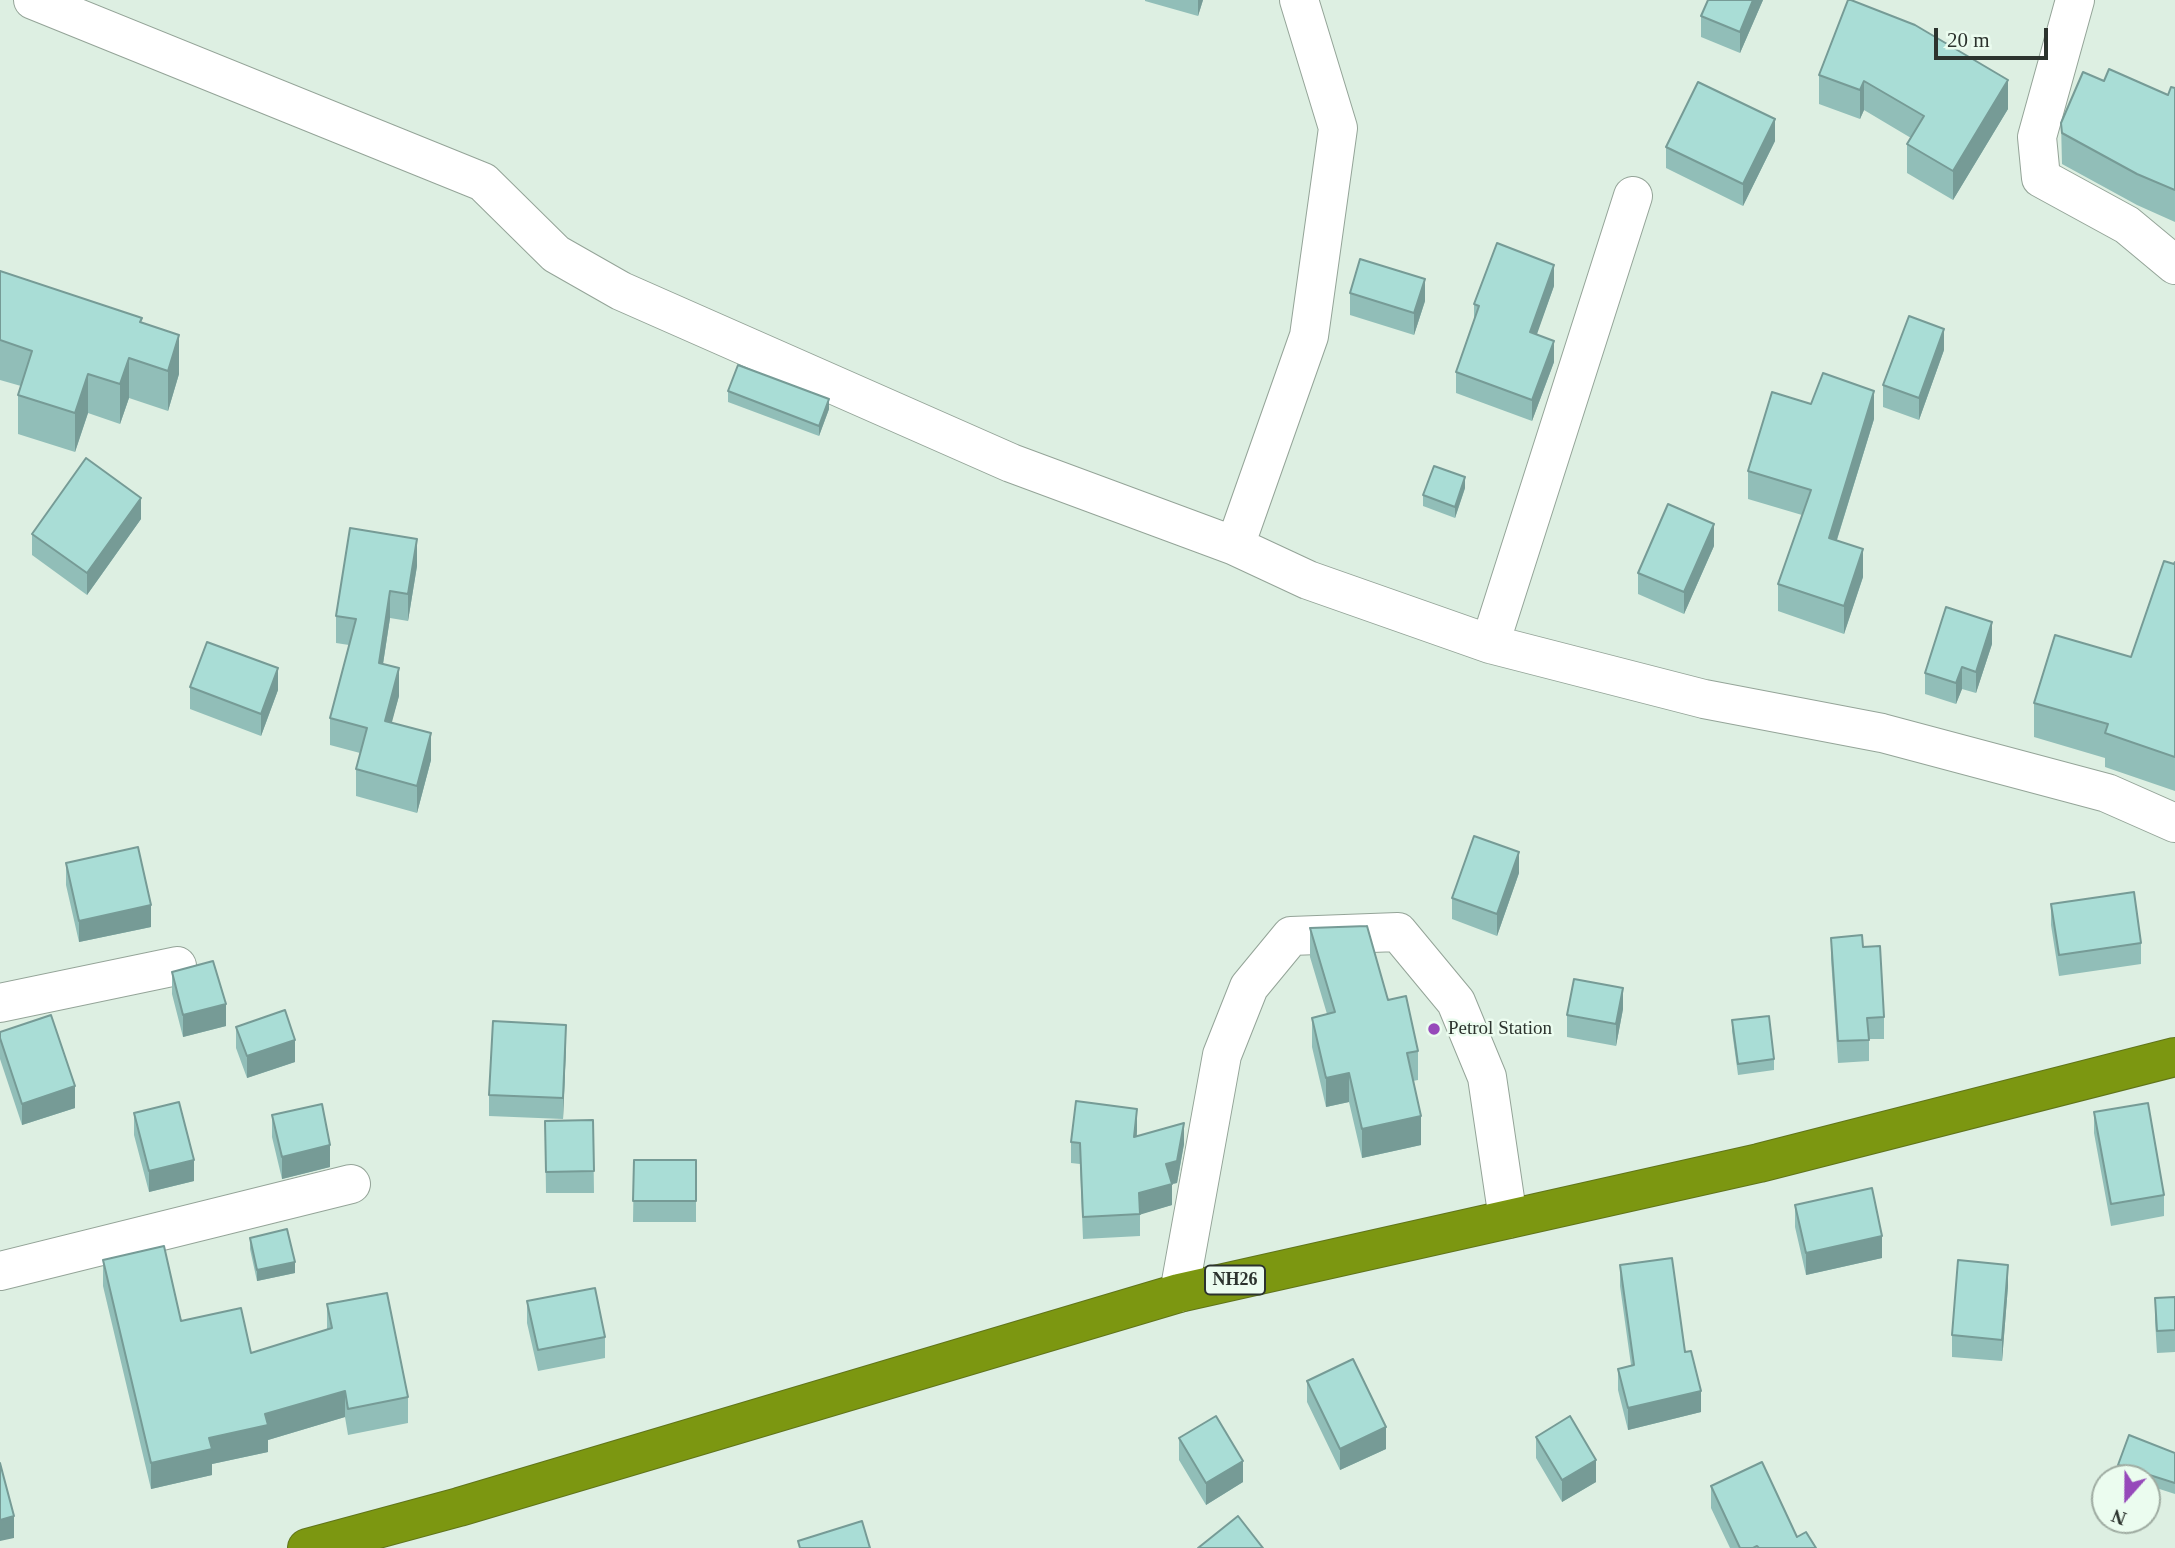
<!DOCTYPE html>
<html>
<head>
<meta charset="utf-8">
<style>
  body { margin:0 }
  #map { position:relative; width:2175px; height:1548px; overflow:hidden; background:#ddefe2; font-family:"Times New Roman",serif }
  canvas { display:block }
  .north { position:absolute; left:2091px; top:1464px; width:70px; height:70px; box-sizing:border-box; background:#ebfcef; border:2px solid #9faca2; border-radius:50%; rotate:201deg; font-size:19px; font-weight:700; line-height:28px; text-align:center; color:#2c332e }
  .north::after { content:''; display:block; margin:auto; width:24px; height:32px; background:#9649ba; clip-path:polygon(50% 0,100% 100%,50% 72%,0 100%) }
  .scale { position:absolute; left:1934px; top:28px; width:114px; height:32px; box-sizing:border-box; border:4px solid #2c332e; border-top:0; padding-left:9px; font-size:21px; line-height:24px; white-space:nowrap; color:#2c332e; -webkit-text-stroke:5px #ebfcef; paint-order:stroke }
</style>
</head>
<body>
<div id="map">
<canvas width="2175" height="1548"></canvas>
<div class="north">N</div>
<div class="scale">20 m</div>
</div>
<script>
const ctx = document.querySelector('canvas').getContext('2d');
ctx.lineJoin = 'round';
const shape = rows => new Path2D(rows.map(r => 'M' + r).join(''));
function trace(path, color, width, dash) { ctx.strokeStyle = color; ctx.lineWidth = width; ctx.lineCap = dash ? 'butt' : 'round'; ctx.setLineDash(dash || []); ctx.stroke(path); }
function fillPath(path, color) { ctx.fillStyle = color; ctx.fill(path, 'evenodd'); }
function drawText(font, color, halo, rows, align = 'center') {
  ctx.font = font + ' "Times New Roman",serif'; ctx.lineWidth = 5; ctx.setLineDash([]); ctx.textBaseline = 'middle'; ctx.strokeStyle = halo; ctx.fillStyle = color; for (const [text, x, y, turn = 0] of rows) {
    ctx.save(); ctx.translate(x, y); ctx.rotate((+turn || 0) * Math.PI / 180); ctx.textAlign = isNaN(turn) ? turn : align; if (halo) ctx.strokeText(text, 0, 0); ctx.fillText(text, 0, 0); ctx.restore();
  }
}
const minor = shape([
  [33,0,483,182,556,254,621,291,1011,463,1235,546,1309,336,1338,128,1299,0],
  [2075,0,2037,137,2041,178,2127,225,2175,265],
  [1235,546,1308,580,1490,644,1704,699,1882,733,2107,793,2175,823],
  [1490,644,1633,196],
  [0,1003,177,966],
  [0,1271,351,1184],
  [1179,1293,1222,1055,1249,987,1291,936,1398,932,1456,1002,1487,1077,1508,1219]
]);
const highway = shape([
  [307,1548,459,1507,1179,1293,1759,1163,2175,1057]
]);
const wall = shape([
  [1145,0,1203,0,1198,16,1145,1],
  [1708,0,1763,0,1740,53,1701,37,1701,16],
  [1848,0,2008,109,1953,200,1907,173,1907,144,1911,138,1864,110,1860,119,1819,104,1819,75],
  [2104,81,2168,95,2175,88,2175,222,2137,205,2062,164,2061,123],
  [1775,141,1743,206,1666,168,1666,147],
  [0,271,142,323,179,374,168,411,129,398,120,424,88,413,75,452,18,434,18,395,21,386,0,380],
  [1554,286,1536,335,1554,362,1532,421,1456,393,1456,372,1474,320,1474,304],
  [1350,293,1425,301,1414,335,1350,315],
  [1944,350,1919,420,1883,407,1883,385],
  [728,391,829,409,819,436,728,402],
  [1811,404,1874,419,1837,540,1863,577,1844,634,1778,611,1778,584,1802,515,1748,499,1748,471],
  [1465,488,1455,518,1423,506,1423,495],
  [141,519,87,595,32,555,32,534],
  [1714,546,1684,614,1638,594,1638,573],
  [2175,562,2175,791,2105,767,2105,758,2034,737,2034,703,2131,657],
  [417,566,408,621,390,618,383,664,399,696,391,723,431,760,417,813,356,796,356,769,360,753,330,745,330,718,349,645,336,643,336,616],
  [1992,644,1976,693,1962,689,1956,704,1925,694,1925,673],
  [190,687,278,690,261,736,190,709],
  [66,863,151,927,79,942,66,885],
  [1519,873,1497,936,1452,919,1452,898],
  [2051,904,2141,943,2141,964,2059,976,2051,925],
  [1310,928,1388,1000,1418,1051,1418,1080,1413,1081,1421,1145,1362,1158,1349,1102,1326,1107,1312,1047,1312,1018,1327,1014,1310,957],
  [1831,938,1863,947,1884,1017,1884,1039,1869,1039,1869,1061,1838,1063,1831,959],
  [172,972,226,1026,183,1037,172,994],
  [1623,1009,1616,1046,1567,1037,1567,1015],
  [1732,1020,1774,1059,1774,1070,1738,1075,1732,1031],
  [236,1027,295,1062,247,1078,236,1048],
  [0,1032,75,1108,22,1125,0,1059],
  [566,1046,563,1119,489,1116,489,1095],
  [2094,1112,2164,1195,2164,1216,2111,1226,2094,1133],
  [134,1113,194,1181,149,1192,134,1135],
  [272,1115,330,1167,282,1179,272,1137],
  [593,1120,594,1193,546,1193,545,1121],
  [1137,1131,1137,1136,1184,1144,1177,1183,1172,1184,1172,1205,1140,1214,1140,1236,1083,1239,1080,1164,1071,1163,1071,1142],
  [634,1160,696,1160,696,1222,633,1222],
  [1795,1205,1882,1258,1806,1275,1795,1227],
  [250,1238,295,1273,257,1281,250,1249],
  [103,1260,181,1321,251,1353,327,1330,327,1304,408,1397,408,1423,348,1435,345,1417,268,1440,268,1452,212,1464,212,1475,151,1489,103,1286],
  [1620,1265,1685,1352,1701,1412,1628,1430,1618,1390,1618,1369,1631,1365,1620,1286],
  [2008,1286,2002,1361,1952,1357,1952,1335],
  [2175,1297,2175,1352,2157,1353,2155,1320,2155,1298],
  [527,1301,605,1337,605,1358,538,1371,527,1323],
  [1307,1381,1386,1449,1340,1470,1307,1402],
  [1536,1437,1596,1482,1562,1502,1536,1458],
  [1179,1438,1243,1482,1206,1505,1179,1460],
  [2175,1453,2175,1494,2147,1485,2147,1478,2124,1478,2118,1476,2118,1465],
  [1711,1486,1797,1537,1816,1548,1730,1548,1711,1508]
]);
const shadedWall = shape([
  [1198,0,1203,0,1198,16],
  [1753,0,1763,0,1740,53,1740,32],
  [2008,80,2008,109,1953,200,1953,171],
  [1864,81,1864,110,1860,119,1860,90],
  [1775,119,1775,141,1743,206,1743,184],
  [1554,265,1554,286,1530,354,1530,332],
  [1425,279,1425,301,1414,335,1414,313],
  [1944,329,1944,350,1919,420,1919,398],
  [179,335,179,374,168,411,168,371],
  [1554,341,1554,362,1532,421,1532,400],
  [129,358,129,398,120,424,120,384],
  [88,374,88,413,75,452,75,413],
  [1874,391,1874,419,1829,565,1829,538],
  [829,399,829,409,819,436,819,426],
  [1465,477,1465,488,1455,518,1455,507],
  [141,498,141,519,87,595,87,573],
  [1714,524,1714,546,1684,614,1684,592],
  [417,539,417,566,408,621,408,594],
  [1863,549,1863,577,1844,634,1844,606],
  [390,591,390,618,379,690,379,663],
  [1992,622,1992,644,1976,693,1976,672],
  [1962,667,1962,689,1956,704,1956,683],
  [278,668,278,690,261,736,261,714],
  [399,668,399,696,385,748,385,721],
  [431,733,431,760,417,813,417,786],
  [1519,852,1519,873,1497,936,1497,914],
  [151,905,151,927,79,942,79,921],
  [1623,988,1623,1009,1616,1046,1616,1024],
  [226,1004,226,1026,183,1037,183,1015],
  [566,1025,566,1046,563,1119,563,1098],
  [295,1040,295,1062,247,1078,247,1056],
  [1349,1073,1349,1102,1326,1107,1326,1078],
  [75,1086,75,1108,22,1125,22,1104],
  [1137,1109,1137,1131,1134,1159,1134,1137],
  [1421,1116,1421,1145,1362,1158,1362,1129],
  [1184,1123,1184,1144,1177,1183,1172,1184,1172,1205,1139,1215,1139,1193,1166,1164],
  [330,1145,330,1167,282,1179,282,1157],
  [194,1160,194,1181,149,1192,149,1171],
  [1882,1236,1882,1258,1806,1275,1806,1253],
  [295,1262,295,1273,257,1281,257,1270],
  [2008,1265,2008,1286,2002,1361,2002,1340],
  [345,1391,345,1417,268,1440,268,1452,212,1464,212,1475,151,1489,151,1463,265,1414],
  [1701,1391,1701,1412,1628,1430,1628,1408],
  [1386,1427,1386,1449,1340,1470,1340,1449],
  [1596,1460,1596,1482,1562,1502,1562,1480],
  [1243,1461,1243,1482,1206,1505,1206,1483],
  [14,1516,14,1538,0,1541,0,1520]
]);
const building = shape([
  [1708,0,1753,0,1740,32,1701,16,1708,0],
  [1848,0,1851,0,1915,25,2008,80,1953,171,1907,144,1924,116,1864,81,1860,90,1819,75,1848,0],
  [2109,69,2168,95,2171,87,2175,88,2175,190,2137,174,2062,133,2061,123,2083,72,2104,81,2109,69],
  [1698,82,1775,119,1743,184,1666,147,1698,82],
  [1497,243,1554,265,1530,332,1554,341,1532,400,1456,372,1479,306,1474,304,1497,243],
  [1360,259,1425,279,1414,313,1350,293,1360,259],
  [0,271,142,318,140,322,179,335,168,371,129,358,120,384,88,374,75,413,18,395,32,351,0,340,0,271],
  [1909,316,1944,329,1919,398,1883,385,1909,316],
  [738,365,829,399,819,426,728,391,738,365],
  [1823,373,1874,391,1829,538,1863,549,1844,606,1778,584,1811,490,1748,471,1772,392,1811,404,1823,373],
  [86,458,141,498,87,573,32,534,86,458],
  [1434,466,1465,477,1455,507,1423,495,1434,466],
  [1668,504,1714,524,1684,592,1638,573,1668,504],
  [350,528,417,539,408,594,390,591,379,663,399,668,385,721,431,733,417,786,356,769,367,728,330,718,356,619,336,616,350,528],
  [2164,561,2174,564,2175,562,2175,757,2105,733,2108,724,2034,703,2055,635,2131,657,2164,561],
  [1946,607,1992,622,1976,672,1962,667,1956,683,1925,673,1946,607],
  [207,642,278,668,261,714,190,687,207,642],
  [1474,836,1519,852,1497,914,1452,898,1474,836],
  [138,847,151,905,79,921,66,863,138,847],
  [2134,892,2141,943,2059,955,2051,904,2134,892],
  [1367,926,1388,1000,1406,996,1418,1051,1407,1053,1421,1116,1362,1129,1349,1073,1326,1078,1312,1018,1335,1012,1310,928,1367,926],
  [1862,935,1863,947,1880,946,1884,1017,1867,1018,1869,1040,1838,1041,1831,938,1862,935],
  [213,961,226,1004,183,1015,172,972,213,961],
  [1574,979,1623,988,1616,1024,1567,1015,1574,979],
  [285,1010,295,1040,247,1056,236,1027,285,1010],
  [51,1015,75,1086,22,1104,0,1038,0,1032,51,1015],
  [1769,1016,1774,1059,1738,1064,1732,1020,1769,1016],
  [493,1021,566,1025,563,1098,489,1095,493,1021],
  [1076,1101,1137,1109,1134,1137,1184,1123,1177,1161,1166,1164,1172,1184,1139,1193,1140,1214,1083,1217,1080,1143,1071,1142,1076,1101],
  [179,1102,194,1160,149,1171,134,1113,179,1102],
  [2148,1103,2164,1195,2111,1204,2094,1112,2148,1103],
  [322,1104,330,1145,282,1157,272,1115,322,1104],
  [593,1120,594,1171,546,1172,545,1121,593,1120],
  [634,1160,696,1160,696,1201,633,1201,634,1160],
  [1872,1188,1882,1236,1806,1253,1795,1205,1872,1188],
  [287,1229,295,1262,257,1270,250,1238,287,1229],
  [164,1246,181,1321,241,1308,251,1353,332,1328,327,1304,387,1293,408,1397,348,1409,345,1391,265,1414,268,1425,209,1438,212,1449,151,1463,103,1260,164,1246],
  [1672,1258,1685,1352,1691,1351,1701,1391,1628,1408,1618,1369,1634,1365,1620,1265,1672,1258],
  [1958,1260,2008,1265,2002,1340,1952,1335,1958,1260],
  [595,1288,605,1337,538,1350,527,1301,595,1288],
  [2175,1297,2175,1330,2157,1331,2155,1298,2175,1297],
  [1353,1359,1386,1427,1340,1449,1307,1381,1353,1359],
  [1216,1416,1243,1461,1206,1483,1179,1438,1216,1416],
  [1570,1416,1596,1460,1562,1480,1536,1437,1570,1416],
  [2129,1435,2175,1453,2175,1483,2118,1465,2129,1435],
  [1762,1462,1797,1537,1806,1532,1816,1548,1759,1548,1757,1546,1753,1548,1740,1548,1711,1486,1762,1462],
  [0,1463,14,1516,0,1520,0,1463],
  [1238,1516,1263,1548,1198,1548,1238,1516],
  [862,1521,870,1548,800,1548,798,1541,862,1521]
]);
const markers = [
  [1434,1029,7,"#9649ba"]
];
const shields = [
  [1235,1280,60]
];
const shieldNames = [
  ["NH26",1235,1280]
];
const poiNames = [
  ["Petrol Station",1448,1029]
];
trace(minor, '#94a498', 40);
trace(highway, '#60741b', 40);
trace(minor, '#fff', 38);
trace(highway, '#7c9711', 38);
fillPath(wall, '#91beb8');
fillPath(shadedWall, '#769b96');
fillPath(building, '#a9ddd6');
trace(building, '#769b96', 2);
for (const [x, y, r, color] of markers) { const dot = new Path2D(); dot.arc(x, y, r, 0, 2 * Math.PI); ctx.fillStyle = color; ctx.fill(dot); trace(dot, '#ebfcef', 2.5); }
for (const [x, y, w] of shields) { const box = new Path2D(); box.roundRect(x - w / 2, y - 14.5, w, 29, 5); ctx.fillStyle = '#ebfcef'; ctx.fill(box); trace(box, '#2c332e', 2); }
drawText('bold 18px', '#2c332e', null, shieldNames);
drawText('19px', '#2c332e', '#ebfcef', poiNames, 'left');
</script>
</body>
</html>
